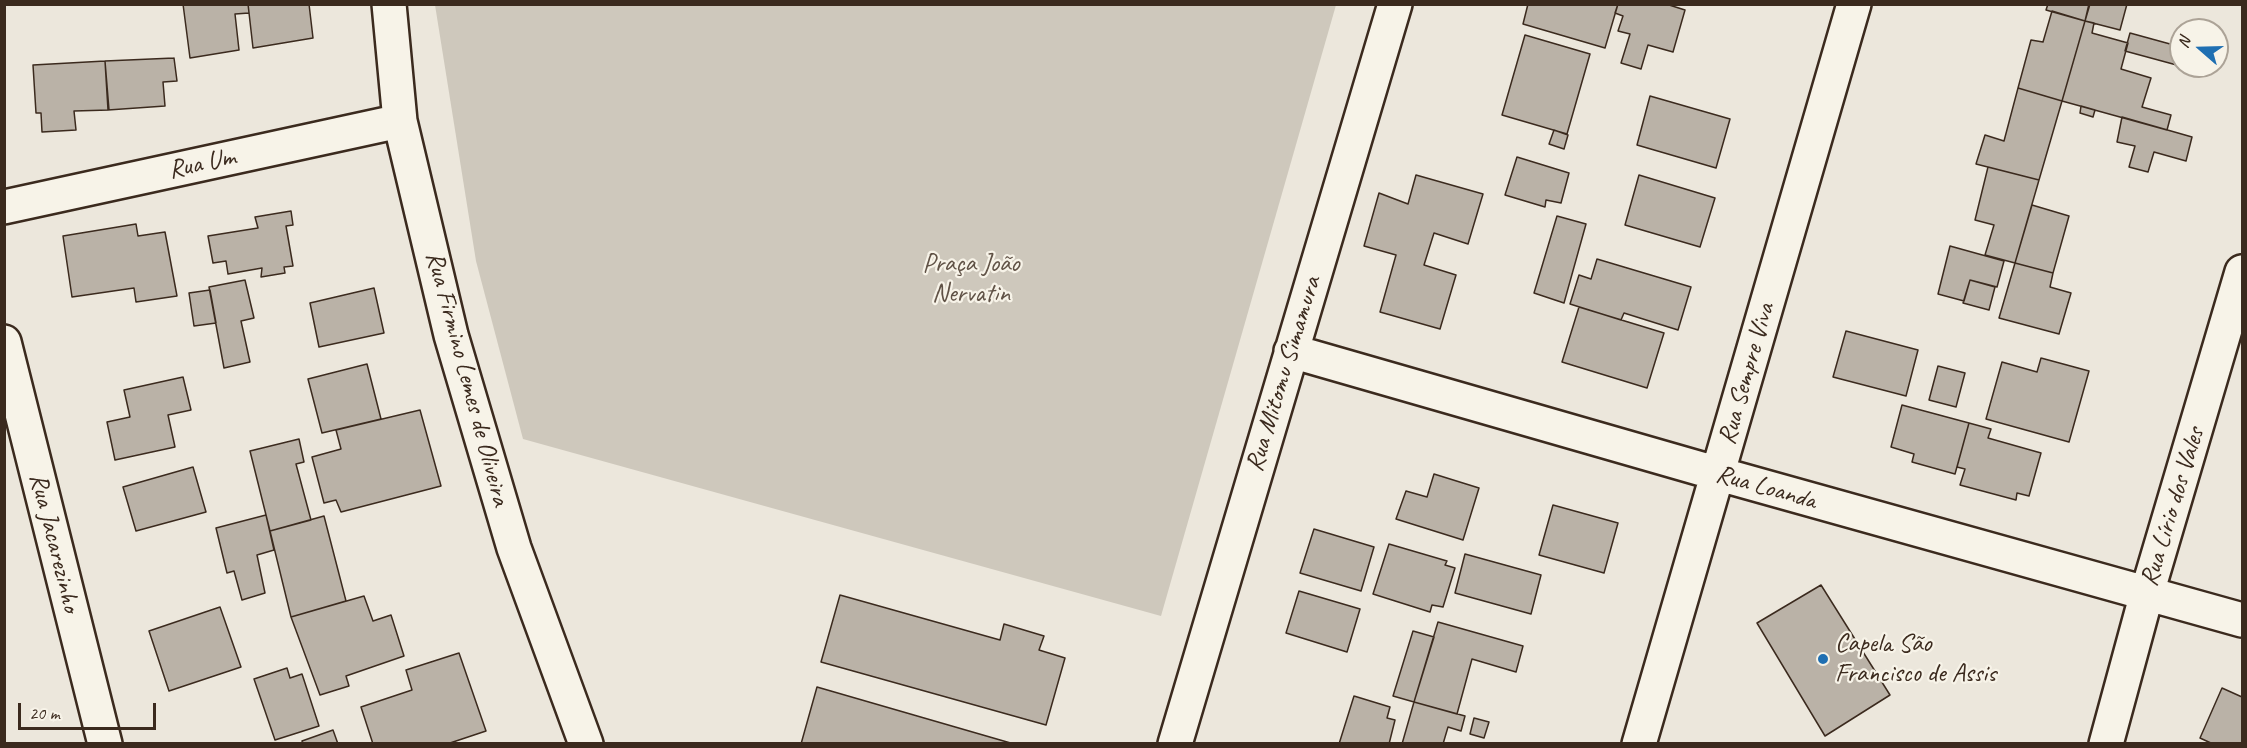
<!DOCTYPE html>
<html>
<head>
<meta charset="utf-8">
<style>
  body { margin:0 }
  #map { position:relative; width:2247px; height:748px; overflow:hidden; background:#ece7dc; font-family:Caveat,sans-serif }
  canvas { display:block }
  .frame { position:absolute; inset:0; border:6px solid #3b2a1e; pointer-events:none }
  .north { position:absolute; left:2169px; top:18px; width:60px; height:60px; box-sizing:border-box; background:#f7f3e8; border:2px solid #aca397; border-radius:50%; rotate:290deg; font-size:16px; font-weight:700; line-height:24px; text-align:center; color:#3b2a1e }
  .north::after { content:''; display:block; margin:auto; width:21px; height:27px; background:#1f6fb2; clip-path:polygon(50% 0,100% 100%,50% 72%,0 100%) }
  .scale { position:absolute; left:18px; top:703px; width:138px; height:27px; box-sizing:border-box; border:3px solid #3b2a1e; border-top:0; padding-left:8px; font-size:18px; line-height:21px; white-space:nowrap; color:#3b2a1e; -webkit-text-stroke:4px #f7f3e8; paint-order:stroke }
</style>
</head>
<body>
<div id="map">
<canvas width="2247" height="748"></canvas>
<div class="frame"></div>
<div class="north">N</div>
<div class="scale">20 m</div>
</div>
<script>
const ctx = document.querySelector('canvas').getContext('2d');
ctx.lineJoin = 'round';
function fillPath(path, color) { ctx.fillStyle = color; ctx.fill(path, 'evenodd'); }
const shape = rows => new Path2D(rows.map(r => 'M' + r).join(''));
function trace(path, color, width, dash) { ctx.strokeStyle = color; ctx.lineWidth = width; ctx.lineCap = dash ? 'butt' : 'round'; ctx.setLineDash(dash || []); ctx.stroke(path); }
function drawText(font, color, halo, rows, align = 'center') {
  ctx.font = font + ' Caveat,sans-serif'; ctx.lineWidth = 4.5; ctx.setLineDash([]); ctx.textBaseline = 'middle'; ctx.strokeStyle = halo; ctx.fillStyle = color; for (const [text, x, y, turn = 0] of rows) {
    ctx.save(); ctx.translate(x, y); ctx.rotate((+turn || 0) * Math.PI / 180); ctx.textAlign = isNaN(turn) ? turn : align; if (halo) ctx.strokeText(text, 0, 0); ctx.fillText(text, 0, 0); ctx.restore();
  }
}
const green = shape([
  [435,5,1336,5,1161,616,523,439,476,261]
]);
const building = shape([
  [183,4,248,4,249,13,235,14,239,50,190,58,183,4],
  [248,4,309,4,313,38,253,48,248,4],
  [1528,4,1618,4,1605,48,1523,24,1528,4],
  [1618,4,1666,4,1685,10,1673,52,1648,45,1641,69,1621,63,1630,34,1618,31,1623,16,1615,13,1618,4],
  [2048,4,2090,4,2085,21,2046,10,2048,4],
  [2089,4,2127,4,2120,30,2085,21,2089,4],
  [2052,11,2085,21,2062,101,2018,88,2031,40,2043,42,2052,11],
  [2085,21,2094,23,2092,33,2128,43,2121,69,2151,78,2142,107,2171,115,2167,130,2062,101,2085,21],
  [2130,33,2181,47,2181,66,2184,67,2125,51,2130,33],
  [1525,35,1590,54,1567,134,1502,115,1525,35],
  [174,58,177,81,163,82,165,106,108,110,105,61,174,58],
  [105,61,109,110,74,111,76,130,42,132,41,113,36,113,33,65,105,61],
  [2018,88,2062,101,2039,180,1976,164,1985,135,2004,141,2018,88],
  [1650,96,1730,119,1716,168,1637,145,1650,96],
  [2081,106,2095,110,2093,117,2080,113,2081,106],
  [2122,117,2192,137,2186,161,2154,152,2148,172,2129,167,2135,146,2117,142,2122,117],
  [1554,130,1568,135,1564,149,1549,144,1554,130],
  [1517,157,1569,173,1561,203,1546,200,1545,207,1505,195,1517,157],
  [1988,167,2039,180,2015,263,1985,255,1994,225,1975,220,1988,167],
  [1416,175,1483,194,1468,244,1434,233,1424,265,1456,275,1440,329,1380,312,1396,255,1364,246,1379,193,1408,204,1416,175],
  [1639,175,1715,198,1700,247,1625,225,1639,175],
  [2032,205,2069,216,2053,273,2015,263,2032,205],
  [291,211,293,225,286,226,293,266,284,267,285,273,261,277,262,268,228,274,226,261,213,263,208,236,258,228,255,217,291,211],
  [1557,216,1586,224,1564,303,1534,293,1557,216],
  [136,224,138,236,165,232,177,296,136,302,134,288,72,297,63,236,136,224],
  [1950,246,2004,261,1997,287,1970,280,1964,301,1938,294,1950,246],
  [1597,259,1691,287,1678,330,1624,313,1621,320,1570,304,1579,275,1591,279,1597,259],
  [2015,263,2053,273,2050,287,2071,293,2059,334,1999,318,2015,263],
  [245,280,254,318,241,321,250,362,224,368,209,287,245,280],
  [1970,280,1995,287,1989,310,1963,303,1970,280],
  [374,288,384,333,319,347,310,303,374,288],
  [210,290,216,323,194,326,189,293,210,290],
  [1579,307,1664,333,1647,388,1562,362,1579,307],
  [1846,331,1918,350,1906,396,1833,377,1846,331],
  [2041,358,2089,371,2069,442,1986,419,2002,362,2037,372,2041,358],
  [367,364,381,419,322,433,308,379,367,364],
  [1938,366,1965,373,1956,407,1929,400,1938,366],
  [183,377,191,410,168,415,175,447,115,460,107,422,130,417,124,390,183,377],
  [1902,405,1969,423,1955,474,1912,462,1914,454,1891,447,1902,405],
  [420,410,441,486,341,512,336,500,324,503,312,457,341,449,336,430,420,410],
  [1969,423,1991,429,1988,438,2041,453,2029,496,2017,493,2016,500,1960,485,1965,469,1957,467,1969,423],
  [299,439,304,462,296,464,311,520,270,531,250,451,299,439],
  [193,467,206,512,136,531,123,487,193,467],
  [1434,474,1479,488,1463,540,1396,519,1406,491,1427,497,1434,474],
  [1553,505,1618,523,1604,573,1539,555,1553,505],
  [266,515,274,550,257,555,265,593,242,600,234,571,227,573,216,528,266,515],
  [324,516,346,601,291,617,270,531,324,516],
  [1314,529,1374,547,1361,591,1300,573,1314,529],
  [1389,544,1447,561,1445,565,1455,568,1443,607,1432,605,1430,612,1373,594,1389,544],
  [1465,554,1541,575,1531,614,1455,593,1465,554],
  [1821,585,1890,695,1825,736,1757,623,1821,585],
  [1299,591,1360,609,1347,652,1286,633,1299,591],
  [840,595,1000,640,1004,624,1044,636,1039,650,1065,658,1046,725,821,662,840,595],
  [364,596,373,621,391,615,404,656,346,676,349,686,320,695,291,617,364,596],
  [220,607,241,667,169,691,149,631,220,607],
  [1438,622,1523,646,1516,672,1472,659,1457,714,1414,702,1438,622],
  [1413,631,1434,637,1414,702,1393,696,1413,631],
  [459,653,486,731,447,744,373,744,361,707,412,690,406,670,459,653],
  [287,668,290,678,302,674,319,726,275,740,254,679,287,668],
  [817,687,1014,744,801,744,817,687],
  [2222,688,2242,697,2242,744,2213,744,2200,738,2222,688],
  [1354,696,1390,707,1387,718,1395,720,1389,744,1339,744,1354,696],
  [1414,702,1465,716,1461,731,1448,727,1443,744,1402,744,1414,702],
  [1474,718,1489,722,1484,738,1470,734,1474,718],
  [333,730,338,744,303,744,302,741,333,730]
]);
const minor = shape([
  [389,4,400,121,451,335,514,548,586,744],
  [4,207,400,121],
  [1291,351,1719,474,2242,620],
  [1175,744,1395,4],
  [1639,744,1854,4],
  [2106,744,2147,593,2242,272]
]);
const tertiary = shape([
  [4,342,105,744]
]);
const markers = [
  [1823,659,6,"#1f6fb2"]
];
const streetNames = [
  ["Rua Um",202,164,-12],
  ["Rua Mitomu Simamura",1284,374,-73],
  ["Rua Sempre Viva",1747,374,-74],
  ["Rua Firmino Lemes de Oliveira",467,379,75],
  ["Rua Loanda",1766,488,16],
  ["Rua Lírio dos Vales",2173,507,-73],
  ["Rua Jacarezinho",54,543,76]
];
const parkNames = [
  ["Praça João",971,264],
  ["Nervatin",971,294]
];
const poiNames = [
  ["Capela São",1835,644],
  ["Francisco de Assis",1835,674]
];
fillPath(green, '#cec8bc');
fillPath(building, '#bab2a7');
trace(building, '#3b2a1e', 1.5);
trace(minor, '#3b2a1e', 38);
trace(tertiary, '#3b2a1e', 38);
trace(minor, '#f7f3e8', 33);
trace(tertiary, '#f7f3e8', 33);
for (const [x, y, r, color] of markers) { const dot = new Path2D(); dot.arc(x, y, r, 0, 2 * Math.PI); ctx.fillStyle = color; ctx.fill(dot); trace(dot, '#f7f3e8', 2); }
drawText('26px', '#3b2a1e', '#f7f3e8', streetNames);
drawText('26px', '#605246', '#f7f3e8', parkNames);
drawText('26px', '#3b2a1e', '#f7f3e8', poiNames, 'left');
</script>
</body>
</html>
